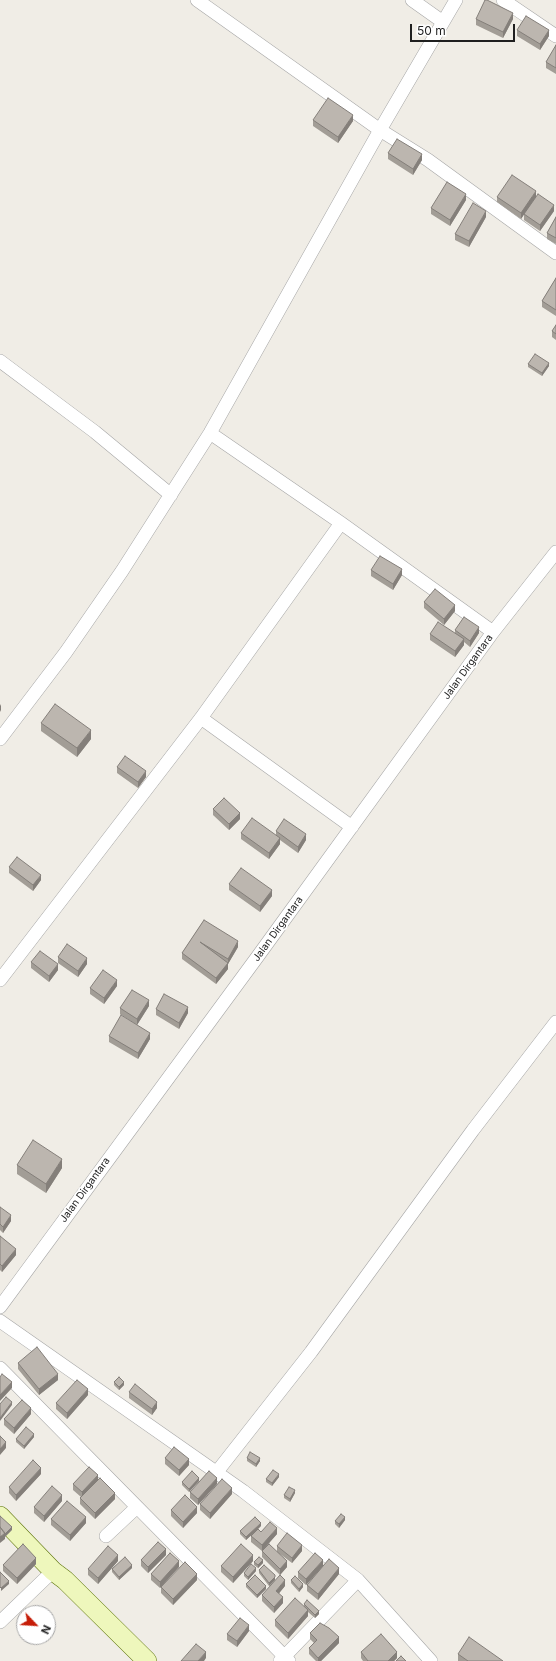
<!DOCTYPE html>
<html>
<head>
<meta charset="utf-8">
<style>
  body { margin:0 }
  #map { position:relative; width:556px; height:1661px; overflow:hidden; background:#f0ede6; font-family:Inter,sans-serif }
  canvas { display:block }
  .north { position:absolute; left:16px; top:1605px; width:40px; height:40px; box-sizing:border-box; background:#fff; border:1px solid #a5a5a5; border-radius:50%; rotate:115deg; font-size:11px; font-weight:700; line-height:16px; text-align:center; color:#1f1f1f }
  .north::after { content:''; display:block; margin:auto; width:14px; height:18px; background:#c61d08; clip-path:polygon(50% 0,100% 100%,50% 72%,0 100%) }
  .scale { position:absolute; left:410px; top:24px; width:105px; height:18px; box-sizing:border-box; border:2px solid #1f1f1f; border-top:0; padding-left:5px; font-size:12px; line-height:14px; white-space:nowrap; color:#1f1f1f; -webkit-text-stroke:3px #fff; paint-order:stroke }
</style>
</head>
<body>
<div id="map">
<canvas width="556" height="1661"></canvas>
<div class="north">N</div>
<div class="scale">50 m</div>
</div>
<script>
const ctx = document.querySelector('canvas').getContext('2d');
ctx.lineJoin = 'round';
const shape = rows => new Path2D(rows.map(r => 'M' + r).join(''));
function trace(path, color, width, dash) { ctx.strokeStyle = color; ctx.lineWidth = width; ctx.lineCap = dash ? 'butt' : 'round'; ctx.setLineDash(dash || []); ctx.stroke(path); }
function fillPath(path, color) { ctx.fillStyle = color; ctx.fill(path, 'evenodd'); }
function drawText(font, color, halo, rows, align = 'center') {
  ctx.font = font + ' Inter,sans-serif'; ctx.lineWidth = 3.5; ctx.setLineDash([]); ctx.textBaseline = 'middle'; ctx.strokeStyle = halo; ctx.fillStyle = color; for (const [text, x, y, turn = 0] of rows) {
    ctx.save(); ctx.translate(x, y); ctx.rotate((+turn || 0) * Math.PI / 180); ctx.textAlign = isNaN(turn) ? turn : align; if (halo) ctx.strokeText(text, 0, 0); ctx.fillText(text, 0, 0); ctx.restore();
  }
}
const street = shape([
  [197,0,380,130,428,160,556,253],
  [412,0,443,22],
  [503,0,556,36],
  [0,361,95,432,171,495],
  [210,433,341,523,493,632],
  [201,718,352,827],
  [0,739,66,652,122,571,210,433,380,130,456,0],
  [0,980,201,718,341,523],
  [0,1307,258,956,493,632,556,552],
  [0,1321,243,1491,358,1580,431,1661],
  [0,1368,289,1661],
  [216,1473,311,1352,473,1130,556,1022],
  [106,1536,137,1507],
  [0,1622,53,1571],
  [280,1661,358,1580]
]);
const secondary = shape([
  [0,1516,53,1571,65,1580,147,1661]
]);
const wall = shape([
  [476,19,513,19,503,38,476,25],
  [517,30,549,36,540,50,517,36],
  [556,45,556,74,546,68,546,62],
  [313,120,353,121,338,143,313,126],
  [388,153,422,160,413,175,388,159],
  [497,197,536,197,554,211,540,231,524,220,524,214,521,219,497,202],
  [466,200,450,226,431,214,431,208],
  [486,217,469,247,455,240,455,234],
  [556,217,556,244,547,239,547,233],
  [556,278,556,316,542,307,542,301],
  [556,325,556,340,552,337,552,331],
  [528,364,549,366,542,376,528,367],
  [371,570,402,575,393,590,371,576],
  [424,602,455,611,444,625,424,608],
  [455,630,479,633,470,647,464,642,464,645,455,657,430,640,430,634,455,633],
  [41,723,91,739,77,757,41,731],
  [117,767,146,777,138,788,117,773],
  [213,809,240,819,229,830,213,815],
  [276,831,306,840,298,853,280,840,280,844,269,859,241,839,241,833,276,835],
  [9,867,41,880,33,891,9,873],
  [229,884,272,896,260,912,229,890],
  [204,920,238,947,228,964,228,969,216,984,182,959,182,953],
  [58,957,87,964,78,977,58,963],
  [31,962,58,970,49,982,31,968],
  [117,986,104,1004,90,994,90,988],
  [149,1006,137,1025,120,1014,120,1008],
  [156,1009,188,1013,179,1029,156,1015],
  [109,1036,150,1039,138,1059,109,1042],
  [17,1165,62,1168,46,1193,17,1174],
  [0,1207,11,1221,3,1233,0,1230],
  [0,1236,16,1255,2,1272,0,1270],
  [18,1363,58,1380,39,1395,18,1369],
  [114,1382,124,1385,119,1390,114,1385],
  [129,1392,157,1408,152,1415,129,1398],
  [88,1395,67,1419,56,1409,56,1403],
  [31,1414,14,1434,4,1425,4,1419],
  [34,1437,24,1449,16,1442,16,1439],
  [165,1458,189,1465,179,1476,165,1464],
  [247,1458,260,1461,256,1467,247,1461],
  [41,1474,16,1501,9,1493,9,1487],
  [279,1477,272,1486,266,1482,266,1479],
  [98,1480,115,1499,95,1519,80,1504,80,1498,81,1497,73,1490,73,1484],
  [199,1481,189,1492,182,1485,182,1482],
  [217,1484,198,1505,190,1498,190,1492],
  [295,1493,290,1502,284,1498,284,1495],
  [232,1494,210,1519,200,1510,200,1504],
  [62,1501,44,1522,34,1513,34,1507],
  [171,1510,197,1513,183,1528,171,1516],
  [51,1519,86,1523,70,1541,51,1525],
  [345,1520,339,1528,335,1524,335,1521],
  [261,1526,258,1529,261,1532,277,1534,262,1551,251,1542,251,1536,254,1533,246,1540,240,1534,240,1531],
  [277,1546,302,1551,292,1563,280,1554,287,1567,280,1575,262,1557,262,1551,277,1552],
  [166,1555,148,1573,141,1566,141,1560],
  [118,1561,98,1584,88,1575,88,1569],
  [253,1561,233,1583,221,1572,221,1566],
  [254,1562,263,1563,258,1568,254,1565],
  [36,1564,17,1584,3,1571,3,1565],
  [323,1566,339,1574,318,1600,307,1591,307,1585,319,1571,306,1585,298,1578,298,1572],
  [179,1567,160,1588,151,1580,151,1574],
  [132,1568,119,1580,112,1572,112,1569],
  [259,1570,275,1578,275,1580,269,1586,259,1573],
  [256,1571,248,1580,244,1576,244,1573],
  [197,1580,173,1605,161,1593,161,1587],
  [291,1580,303,1587,299,1592,291,1583],
  [246,1584,266,1589,257,1598,246,1587],
  [285,1586,279,1593,283,1603,274,1613,262,1601,262,1595],
  [304,1604,319,1614,315,1618,308,1612,308,1616,288,1639,275,1626,275,1620,304,1606],
  [249,1631,237,1647,227,1640,227,1634],
  [310,1633,339,1643,321,1661,316,1661,309,1654,309,1648,314,1643,310,1639],
  [361,1652,397,1658,394,1661,363,1661,361,1658],
  [458,1654,503,1661,458,1661]
]);
const shadedWall = shape([
  [513,13,513,19,503,38,503,32],
  [549,30,549,36,540,50,540,44],
  [353,115,353,121,338,143,338,137],
  [422,154,422,160,413,175,413,169],
  [536,191,536,197,521,219,521,213],
  [466,194,466,200,450,226,450,220],
  [554,205,554,211,540,231,540,225],
  [486,211,486,217,469,247,469,241],
  [549,363,549,366,542,376,542,373],
  [402,569,402,575,393,590,393,584],
  [455,605,455,611,444,625,444,619],
  [479,627,479,633,470,647,470,641],
  [464,639,464,645,455,657,455,651],
  [1,704,1,710,0,712,0,706],
  [91,730,91,739,77,757,77,748],
  [146,771,146,777,138,788,138,782],
  [240,813,240,819,229,830,229,824],
  [306,834,306,840,298,853,298,847],
  [280,838,280,844,269,859,269,853],
  [41,875,41,880,33,891,33,885],
  [272,890,272,896,260,912,260,906],
  [238,941,238,947,228,964,228,969,216,984,216,978,228,963,228,959],
  [87,958,87,964,78,977,78,971],
  [58,964,58,970,49,982,49,976],
  [117,980,117,986,104,1004,104,998],
  [149,1000,149,1006,137,1025,137,1019],
  [188,1007,188,1013,179,1029,179,1023],
  [150,1033,150,1039,138,1059,138,1053],
  [62,1159,62,1168,46,1193,46,1184],
  [11,1215,11,1221,3,1233,3,1227],
  [16,1249,16,1255,2,1272,2,1266],
  [58,1374,58,1380,39,1395,39,1389],
  [12,1382,12,1388,0,1401,0,1395],
  [124,1382,124,1385,119,1390,119,1387],
  [88,1389,88,1395,67,1419,67,1413],
  [12,1402,12,1405,0,1421,0,1418],
  [157,1402,157,1408,152,1415,152,1409],
  [31,1408,31,1414,14,1434,14,1428],
  [34,1434,34,1437,24,1449,24,1446],
  [6,1442,6,1448,0,1455,0,1449],
  [260,1458,260,1461,256,1467,256,1464],
  [189,1459,189,1465,179,1476,179,1470],
  [41,1468,41,1474,16,1501,16,1495],
  [279,1474,279,1477,272,1486,272,1483],
  [98,1475,98,1481,82,1498,82,1492],
  [199,1478,199,1481,189,1492,189,1489],
  [217,1478,217,1484,198,1505,198,1499],
  [232,1488,232,1494,210,1519,210,1513],
  [295,1490,295,1493,290,1502,290,1499],
  [115,1493,115,1499,95,1519,95,1513],
  [62,1495,62,1501,44,1522,44,1516],
  [197,1507,197,1513,183,1528,183,1522],
  [86,1517,86,1523,70,1541,70,1535],
  [345,1517,345,1520,339,1528,339,1524],
  [261,1523,261,1526,246,1540,246,1537],
  [12,1527,12,1530,5,1537,5,1534],
  [277,1528,277,1534,262,1551,262,1545],
  [5,1533,5,1539,0,1543,0,1537],
  [302,1545,302,1551,292,1563,292,1558],
  [166,1549,166,1555,148,1573,148,1567],
  [118,1555,118,1561,98,1584,98,1578],
  [253,1555,253,1561,233,1583,233,1577],
  [36,1558,36,1564,17,1584,17,1578],
  [263,1560,263,1563,258,1568,258,1565],
  [323,1560,323,1566,306,1585,306,1579],
  [179,1561,179,1567,160,1588,160,1582],
  [287,1561,287,1567,280,1575,280,1569],
  [132,1565,132,1568,119,1580,119,1577],
  [256,1568,256,1571,248,1580,248,1577],
  [339,1568,339,1574,318,1600,318,1594],
  [197,1574,197,1580,173,1605,173,1599],
  [275,1577,275,1580,269,1586,269,1583],
  [285,1580,285,1586,276,1597,276,1591],
  [9,1581,9,1584,1,1591,1,1588],
  [303,1584,303,1587,299,1592,299,1589],
  [266,1586,266,1589,257,1598,257,1595],
  [283,1597,283,1603,274,1613,274,1607],
  [308,1610,308,1616,288,1639,288,1633],
  [319,1611,319,1614,315,1618,315,1615],
  [249,1625,249,1631,237,1647,237,1641],
  [339,1637,339,1643,321,1661,318,1661,318,1658],
  [206,1652,206,1658,204,1661,198,1661],
  [397,1652,397,1658,394,1661,388,1661]
]);
const building = shape([
  [485,0,487,0,513,13,503,32,476,19,485,0],
  [526,16,549,30,540,44,517,30,526,16],
  [556,45,556,68,546,62,556,45],
  [328,98,353,115,338,137,313,120,328,98],
  [397,139,422,154,413,169,388,153,397,139],
  [512,175,536,191,521,213,497,197,512,175],
  [447,182,466,194,450,220,431,208,447,182],
  [538,194,554,205,540,225,524,214,538,194],
  [473,203,486,211,469,241,455,234,473,203],
  [556,217,556,238,547,233,556,217],
  [556,278,556,310,542,301,556,278],
  [556,325,556,334,552,331,556,325],
  [535,354,549,363,542,373,528,364,535,354],
  [380,556,402,569,393,584,371,570,380,556],
  [435,589,455,605,444,619,424,602,435,589],
  [464,617,479,627,470,641,455,630,464,617],
  [438,622,464,639,455,651,430,634,438,622],
  [55,704,91,730,77,748,41,723,55,704],
  [125,756,146,771,138,782,117,767,125,756],
  [224,798,240,813,229,824,213,809,224,798],
  [252,818,280,838,269,853,241,833,252,818],
  [284,819,306,834,298,847,276,831,284,819],
  [17,857,41,875,33,885,9,867,17,857],
  [241,868,272,890,260,906,229,884,241,868],
  [204,920,238,941,228,959,200,942,228,963,216,978,182,953,204,920],
  [67,944,87,958,78,971,58,957,67,944],
  [40,951,58,964,49,976,31,962,40,951],
  [103,970,117,980,104,998,90,988,103,970],
  [132,990,149,1000,137,1019,120,1008,132,990],
  [164,994,188,1007,179,1023,156,1009,164,994],
  [121,1015,150,1033,138,1053,109,1036,121,1015],
  [33,1140,62,1159,46,1184,17,1165,33,1140],
  [0,1207,11,1215,3,1227,0,1224,0,1207],
  [0,1236,16,1249,2,1266,0,1264,0,1236],
  [37,1347,58,1374,39,1389,18,1363,37,1347],
  [2,1374,12,1382,0,1395,0,1377,2,1374],
  [119,1377,124,1382,119,1387,114,1382,119,1377],
  [77,1380,88,1389,67,1413,56,1403,77,1380],
  [135,1384,157,1402,152,1409,129,1392,135,1384],
  [6,1397,12,1402,0,1418,0,1404,6,1397],
  [22,1400,31,1408,14,1428,4,1419,22,1400],
  [26,1427,34,1434,24,1446,16,1439,26,1427],
  [0,1436,6,1442,0,1449,0,1436],
  [174,1447,189,1459,179,1470,165,1458,174,1447],
  [250,1452,260,1458,256,1464,247,1458,250,1452],
  [33,1460,41,1468,16,1495,9,1487,33,1460],
  [89,1467,98,1475,82,1492,73,1484,89,1467],
  [273,1470,279,1474,272,1483,266,1479,273,1470],
  [192,1471,199,1478,189,1489,182,1482,192,1471],
  [209,1471,217,1478,198,1499,190,1492,209,1471],
  [100,1478,115,1493,95,1513,80,1498,100,1478],
  [222,1479,232,1488,210,1513,200,1504,222,1479],
  [52,1486,62,1495,44,1516,34,1507,52,1486],
  [289,1487,295,1490,290,1499,284,1495,289,1487],
  [185,1495,197,1507,183,1522,171,1510,185,1495],
  [67,1501,86,1517,70,1535,51,1519,67,1501],
  [341,1514,345,1517,339,1524,335,1521,341,1514],
  [0,1516,12,1527,5,1534,0,1527,0,1516],
  [255,1517,261,1523,246,1537,240,1531,255,1517],
  [270,1522,277,1528,262,1545,251,1536,258,1529,261,1532,270,1522],
  [0,1527,5,1533,0,1537,0,1527],
  [287,1533,302,1545,292,1558,277,1546,287,1533],
  [158,1542,166,1549,148,1567,141,1560,158,1542],
  [23,1544,36,1558,17,1578,3,1565,23,1544],
  [241,1544,253,1555,233,1577,221,1566,241,1544],
  [269,1544,287,1561,280,1569,262,1551,269,1544],
  [108,1546,118,1555,98,1578,88,1569,108,1546],
  [170,1553,179,1561,160,1582,151,1574,170,1553],
  [315,1553,323,1560,306,1579,298,1572,315,1553],
  [125,1557,132,1565,119,1577,112,1569,125,1557],
  [259,1557,263,1560,258,1565,254,1562,259,1557],
  [329,1559,339,1568,318,1594,307,1585,329,1559],
  [185,1562,197,1574,173,1599,161,1587,185,1562],
  [251,1564,256,1568,248,1577,244,1573,251,1564],
  [264,1565,275,1575,275,1577,269,1583,259,1570,264,1565],
  [0,1572,9,1581,1,1588,0,1587,0,1572],
  [255,1575,266,1586,257,1595,246,1584,255,1575],
  [280,1575,285,1580,276,1591,283,1597,274,1607,262,1595,280,1575],
  [295,1576,303,1584,299,1589,291,1580,295,1576],
  [295,1598,308,1610,288,1633,275,1620,295,1598],
  [307,1600,319,1611,315,1615,304,1604,307,1600],
  [240,1618,249,1625,237,1641,227,1634,240,1618],
  [320,1623,329,1628,339,1637,318,1658,309,1648,317,1640,310,1633,320,1623],
  [381,1634,397,1652,388,1661,368,1661,361,1652,381,1634],
  [469,1637,503,1661,468,1661,458,1654,469,1637],
  [196,1644,206,1652,198,1661,181,1661,196,1644],
  [401,1656,406,1661,396,1661,401,1656]
]);
const streetNames = [
  ["Jalan Dirgantara",468,667,-54],
  ["Jalan Dirgantara",278,929,-54],
  ["Jalan Dirgantara",85,1190,-54]
];
trace(street, '#a6a6a6', 14);
trace(secondary, '#5c7309', 20);
trace(street, '#fff', 13);
trace(secondary, '#eef7bc', 19);
fillPath(wall, '#a29d96');
fillPath(shadedWall, '#847f7a');
fillPath(building, '#bcb6af');
trace(building, '#847f7a', 1);
drawText('10px', '#1f1f1f', '#fff', streetNames);
</script>
</body>
</html>
